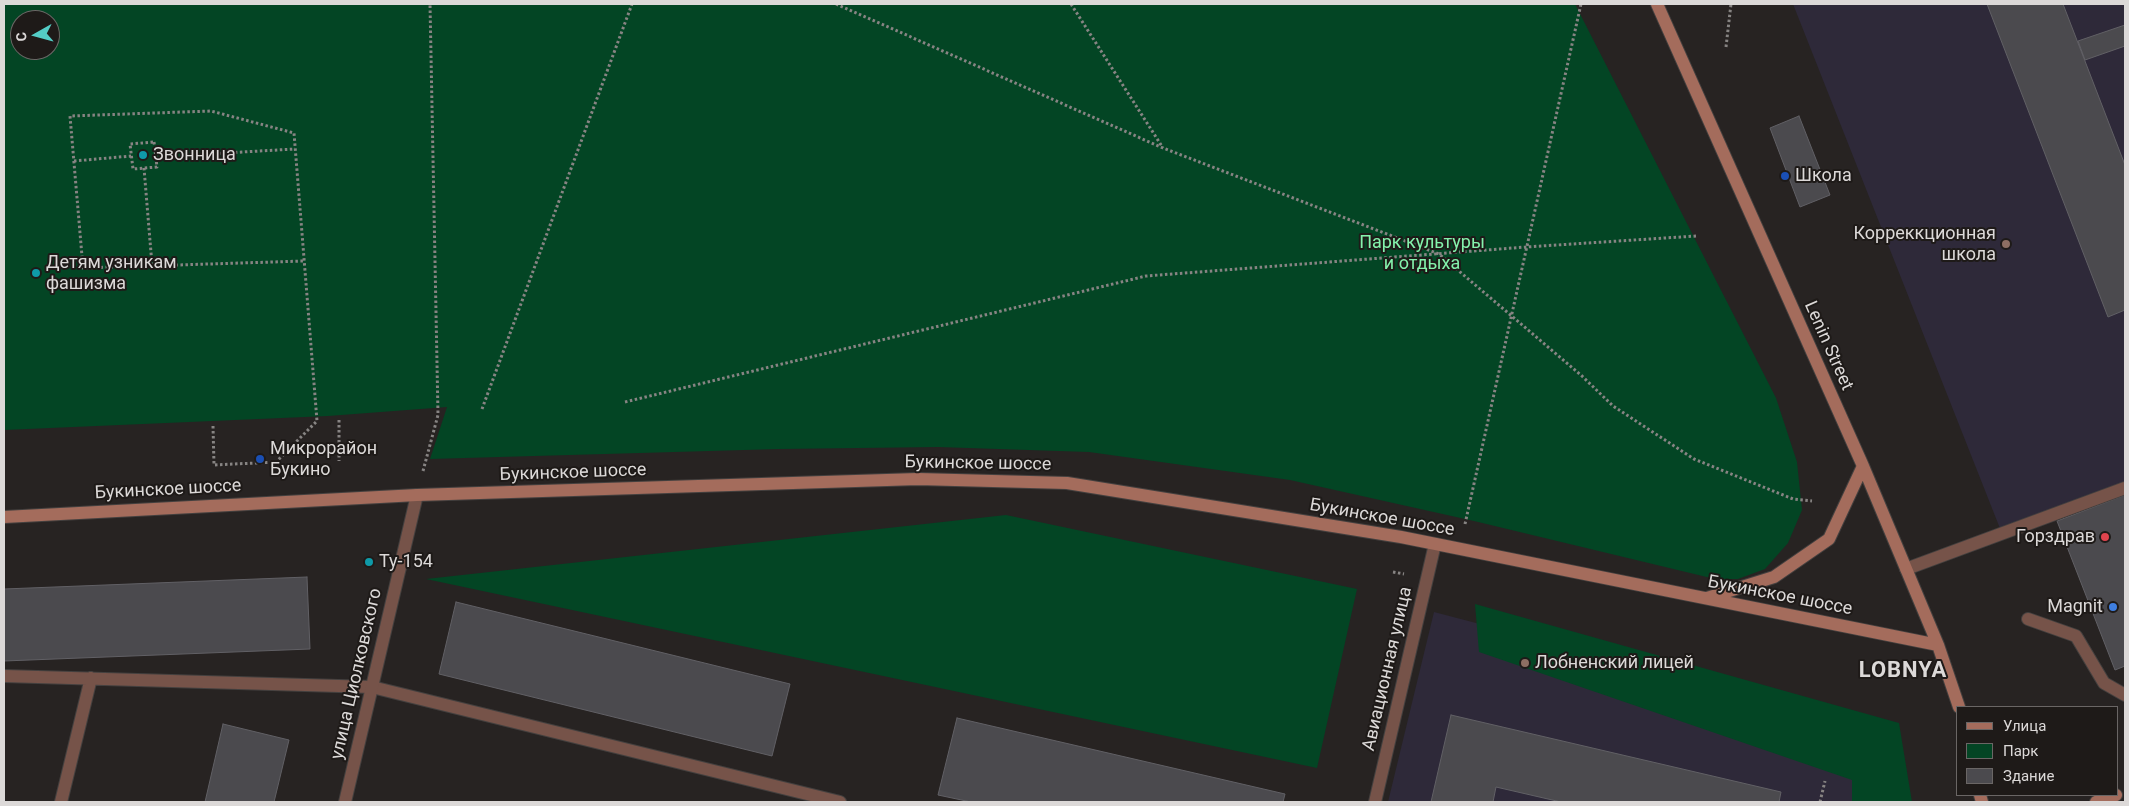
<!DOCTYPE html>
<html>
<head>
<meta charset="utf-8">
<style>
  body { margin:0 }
  #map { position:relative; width:2129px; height:806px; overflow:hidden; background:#272322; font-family:Roboto,sans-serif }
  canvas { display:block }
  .frame { position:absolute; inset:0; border:5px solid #dcd9d8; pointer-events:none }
  .legend { position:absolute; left:1956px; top:706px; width:162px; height:90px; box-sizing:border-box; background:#1e1a18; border:1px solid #6a6665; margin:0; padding:6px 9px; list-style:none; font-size:15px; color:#dcd9d8 }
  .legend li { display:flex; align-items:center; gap:10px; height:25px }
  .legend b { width:25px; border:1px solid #6a6665 }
  .north { position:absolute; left:10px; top:10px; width:50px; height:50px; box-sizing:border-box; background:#1e1a18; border:1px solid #6a6665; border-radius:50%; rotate:263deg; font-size:14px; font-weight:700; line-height:20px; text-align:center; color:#dcd9d8 }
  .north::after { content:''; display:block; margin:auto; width:18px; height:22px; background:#54cdc6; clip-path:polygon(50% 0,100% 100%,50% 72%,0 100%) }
</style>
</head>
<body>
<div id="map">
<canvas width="2129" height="806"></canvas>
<div class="frame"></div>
<ul class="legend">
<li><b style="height:6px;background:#a46c5c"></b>Улица</li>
<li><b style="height:14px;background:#034524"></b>Парк</li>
<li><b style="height:14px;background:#4b4a4e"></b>Здание</li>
</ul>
<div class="north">С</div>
</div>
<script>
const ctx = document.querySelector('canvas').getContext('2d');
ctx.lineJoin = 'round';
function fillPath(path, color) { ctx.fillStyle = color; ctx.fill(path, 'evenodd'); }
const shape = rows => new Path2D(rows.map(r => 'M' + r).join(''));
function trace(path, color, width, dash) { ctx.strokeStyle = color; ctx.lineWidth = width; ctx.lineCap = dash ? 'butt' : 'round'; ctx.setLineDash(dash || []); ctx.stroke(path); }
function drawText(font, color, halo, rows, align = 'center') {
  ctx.font = font + ' Roboto,sans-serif'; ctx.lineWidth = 4; ctx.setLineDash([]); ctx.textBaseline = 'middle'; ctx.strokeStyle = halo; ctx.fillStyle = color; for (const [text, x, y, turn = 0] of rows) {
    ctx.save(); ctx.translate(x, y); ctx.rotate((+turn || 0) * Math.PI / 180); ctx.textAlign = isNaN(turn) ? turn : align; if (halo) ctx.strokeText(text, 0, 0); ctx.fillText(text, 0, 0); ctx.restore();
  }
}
const education = shape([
  [1793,4,2125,4,2125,483,2001,531],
  [1434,612,1823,714,1865,802,1388,802]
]);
const green = shape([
  [4,4,1575,4,1776,398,1797,462,1802,510,1788,543,1765,569,1738,579,1715,579,1474,521,1290,480,1089,452,938,447,779,449,430,459,447,407,328,416,4,430],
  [20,20,50,20,50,50,20,50],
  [1006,515,1357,589,1317,768,426,579],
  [1475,604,1899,723,1912,802,1852,802,1852,780,1479,652]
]);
const building = shape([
  [1987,4,2063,4,2125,165,2125,310,2108,317,1987,4],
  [2125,25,2125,46,2085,60,2078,41,2125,25],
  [1799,116,1830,195,1800,207,1770,128,1799,116],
  [2125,495,2125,666,2115,670,2057,521,2125,495],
  [307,577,310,649,4,661,4,589,307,577],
  [456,602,790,684,772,756,439,674,456,602],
  [1451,715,1781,792,1779,802,1561,802,1496,787,1493,802,1431,802,1451,715],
  [957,718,1285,794,1283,802,971,802,938,795,957,718],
  [223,724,289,740,274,802,205,802,223,724]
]);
const path = shape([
  [836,4,1163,148,1439,254,1582,376,1613,406,1694,459,1793,499,1812,501],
  [1071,4,1163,148],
  [1726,47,1731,4],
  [154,142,157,167,133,169,130,144,154,142],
  [155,157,295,149],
  [74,161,131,156],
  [144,168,152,265],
  [625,402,1146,276,1526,247,1696,236],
  [482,409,632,4],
  [339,420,339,461],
  [213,426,214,465,276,462,317,421,294,133,211,111,70,116,83,268,304,261],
  [423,471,438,415,430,4],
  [1465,524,1581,4],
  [1393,572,1404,574],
  [1820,802,1825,781]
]);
const lane = shape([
  [1906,569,2125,488],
  [2028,619,2076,636,2104,683,2125,695],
  [4,676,372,687,840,802],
  [61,802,91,678]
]);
const street = shape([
  [345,802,417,495],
  [1375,802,1435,544]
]);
const secondary = shape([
  [1657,4,1863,466,1938,645,1959,707],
  [4,517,417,495,918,479,1067,483,1401,537,1938,645],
  [1707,598,1774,577,1829,539,1863,466],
  [1980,795,1982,802],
  [2096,802,2116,795]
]);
const markers = [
  [143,155,5,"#0f9aa8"],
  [1785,176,5,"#1a4fb4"],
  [2006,244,5,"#8d6e63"],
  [36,273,5,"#0f9aa8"],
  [260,459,5,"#1a4fb4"],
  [2105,537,5,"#e0444e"],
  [369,562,5,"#0f9aa8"],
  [2113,607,5,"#3f7fe0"],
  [1525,663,5,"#8d6e63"]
];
const poiNames = [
  ["Звонница",153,155],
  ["Школа",1795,176],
  ["Корреккционная",1996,234,"right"],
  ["школа",1996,255,"right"],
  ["Детям узникам",46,263],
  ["фашизма",46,284],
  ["Микрорайон",270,449],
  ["Букино",270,470],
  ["Горздрав",2095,537,"right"],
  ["Ту-154",379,562],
  ["Magnit",2103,607,"right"],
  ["Лобненский лицей",1535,663]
];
const parkNames = [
  ["Парк культуры",1422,243],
  ["и отдыха",1422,264]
];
const streetNames = [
  ["Lenin Street",1828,346,66],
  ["Букинское шоссе",978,464,1],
  ["Букинское шоссе",573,473,-2],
  ["Букинское шоссе",168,490,-3],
  ["Букинское шоссе",1382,518,10],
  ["Букинское шоссе",1780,596,11],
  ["Авиационная улица",1388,669,-77],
  ["улица Циолковского",357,674,-77]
];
const districtNames = [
  ["LOBNYA",1903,671]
];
fillPath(education, '#2e2939');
fillPath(green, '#034524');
fillPath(building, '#4b4a4e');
trace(building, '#616065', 1);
trace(lane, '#44403f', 14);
trace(street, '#44403f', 14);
trace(secondary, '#44403f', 14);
trace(path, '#878483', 3, [2.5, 2.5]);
trace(lane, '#765349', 12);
trace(street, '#765349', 12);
trace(secondary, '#a46c5c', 12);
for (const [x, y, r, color] of markers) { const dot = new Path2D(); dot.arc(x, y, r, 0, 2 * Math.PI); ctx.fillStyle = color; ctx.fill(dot); trace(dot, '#1e1a18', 2); }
drawText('18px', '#dcd9d8', '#1e1a18', poiNames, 'left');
drawText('18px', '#84f2ac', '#1e1a18', parkNames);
drawText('18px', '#dcd9d8', '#1e1a18', streetNames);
ctx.letterSpacing = '1px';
drawText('bold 22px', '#dcd9d8', '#1e1a18', districtNames);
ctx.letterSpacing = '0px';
</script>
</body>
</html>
